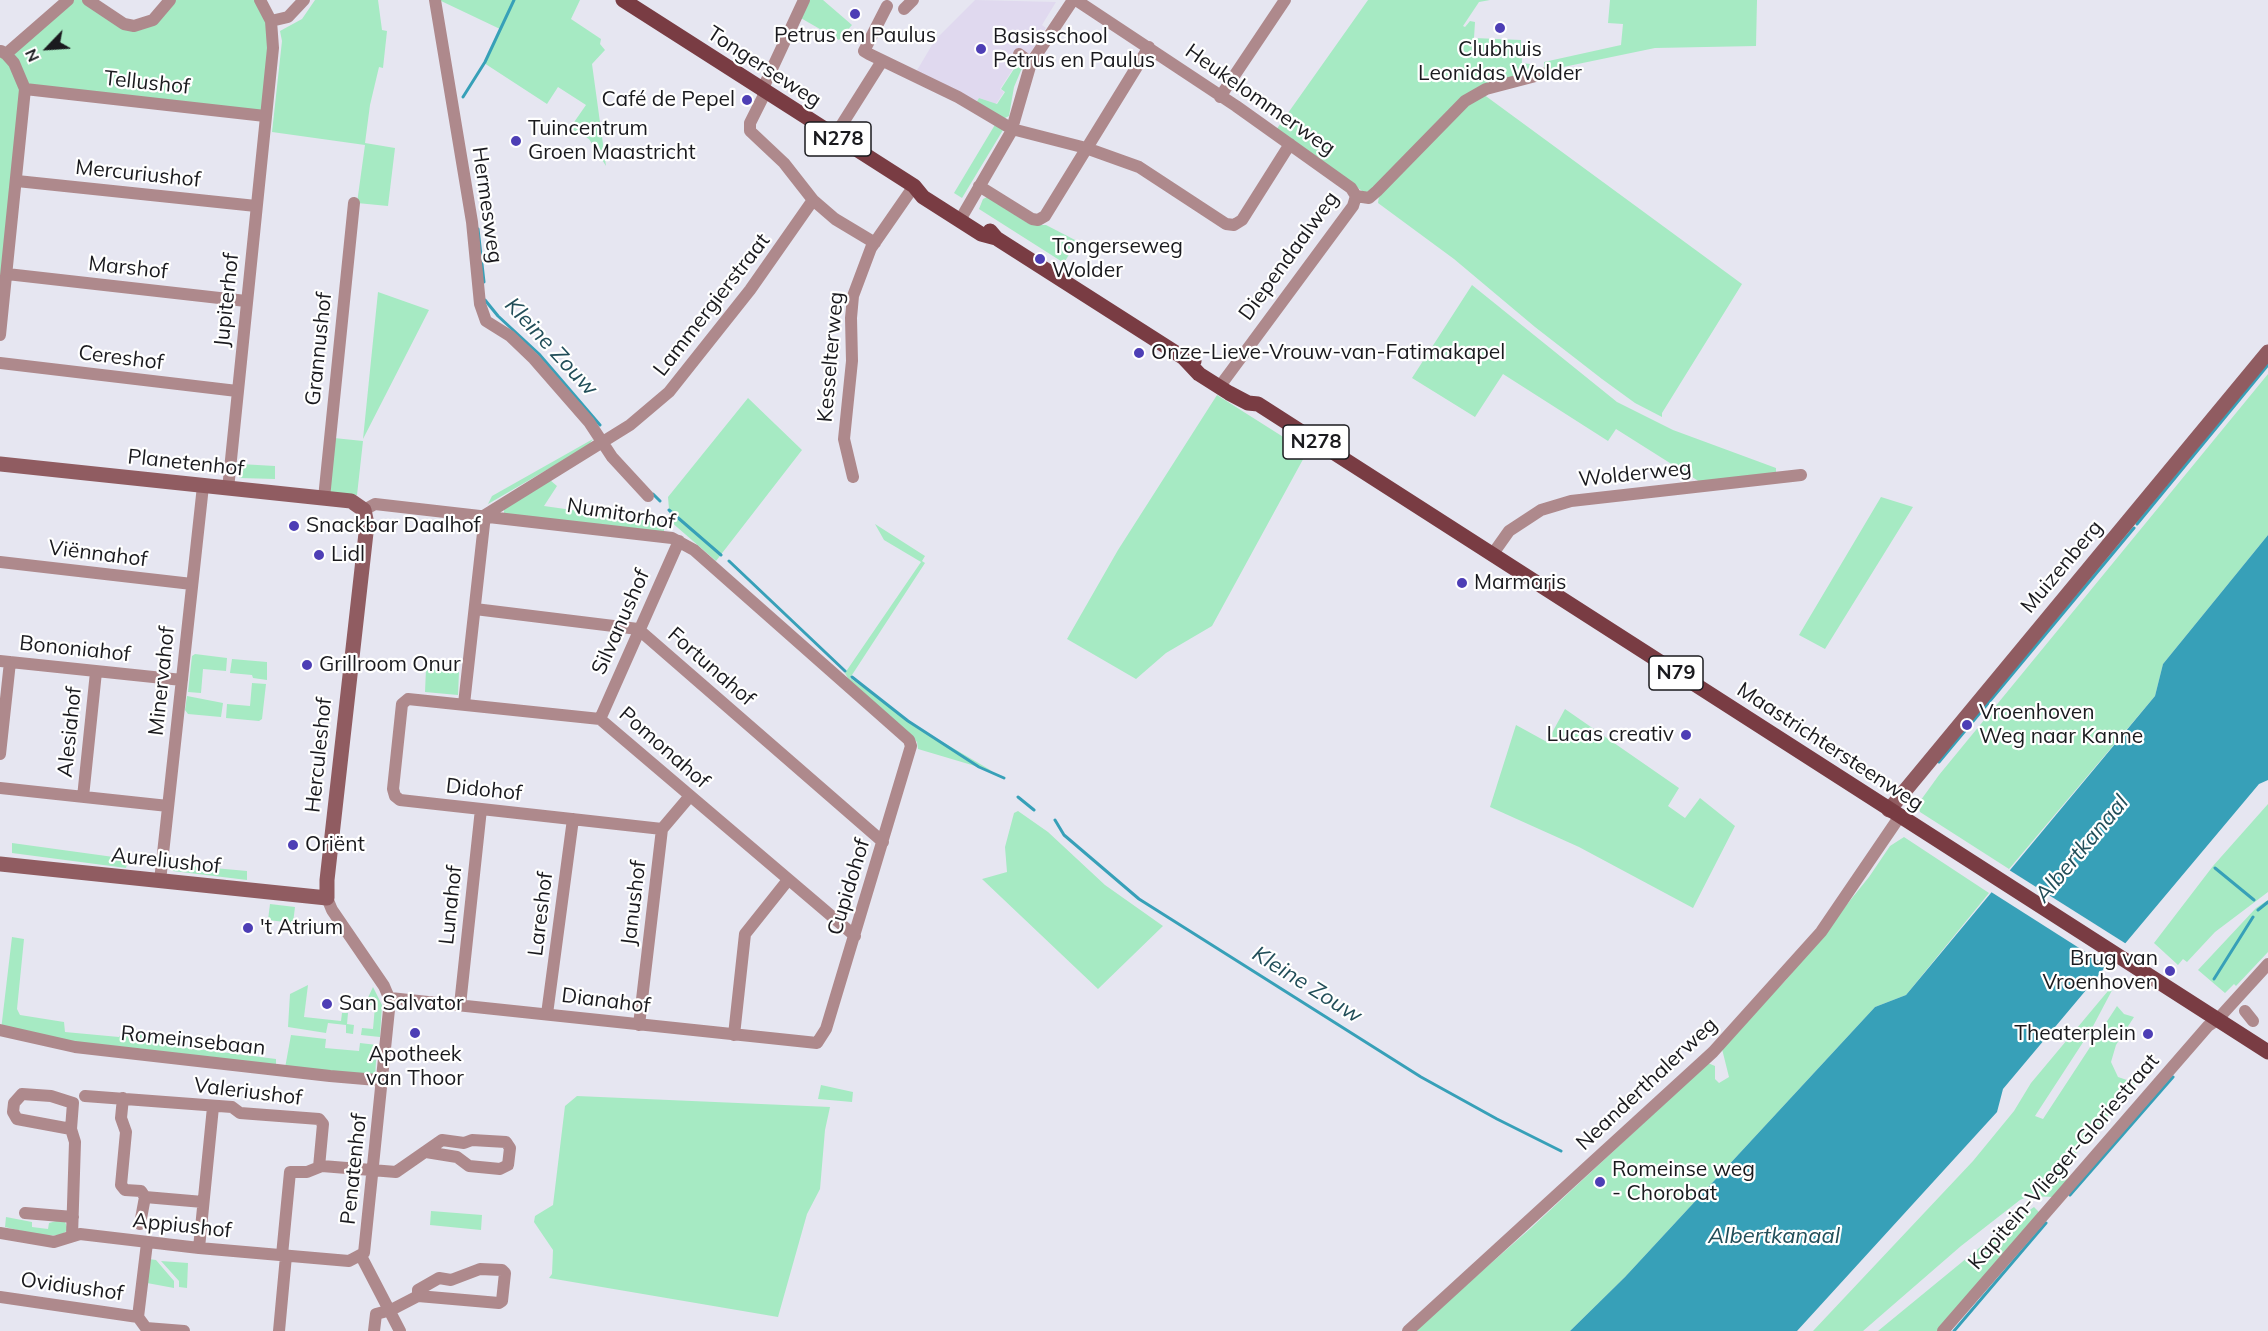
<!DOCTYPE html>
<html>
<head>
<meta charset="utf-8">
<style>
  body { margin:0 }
  #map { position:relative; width:2268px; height:1331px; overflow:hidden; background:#e6e6f1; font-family:Mulish,sans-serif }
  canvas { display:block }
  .north { position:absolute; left:18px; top:18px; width:60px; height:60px; -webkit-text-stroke:4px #fff; paint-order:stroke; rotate:245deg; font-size:16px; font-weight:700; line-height:24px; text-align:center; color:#1a1a1e }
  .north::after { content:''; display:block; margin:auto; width:21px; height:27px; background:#1a1a1e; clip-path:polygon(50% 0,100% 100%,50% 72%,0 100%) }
</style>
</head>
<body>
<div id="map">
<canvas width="2268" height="1331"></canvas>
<div class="north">N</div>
</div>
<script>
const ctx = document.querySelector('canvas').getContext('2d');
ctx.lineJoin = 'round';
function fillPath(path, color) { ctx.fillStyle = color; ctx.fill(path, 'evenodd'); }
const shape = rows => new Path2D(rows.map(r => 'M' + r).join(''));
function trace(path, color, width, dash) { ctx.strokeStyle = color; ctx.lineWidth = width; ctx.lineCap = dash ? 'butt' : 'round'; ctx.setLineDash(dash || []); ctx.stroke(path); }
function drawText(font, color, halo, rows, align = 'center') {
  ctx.font = font + ' Mulish,sans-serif'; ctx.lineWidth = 4.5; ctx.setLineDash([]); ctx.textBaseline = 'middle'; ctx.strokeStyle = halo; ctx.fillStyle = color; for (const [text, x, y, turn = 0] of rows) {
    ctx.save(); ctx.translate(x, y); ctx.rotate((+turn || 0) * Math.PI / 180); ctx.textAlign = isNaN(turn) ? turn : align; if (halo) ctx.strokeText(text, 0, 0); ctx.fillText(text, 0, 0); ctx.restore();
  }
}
const education = shape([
  [975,0,1056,2,1042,25,1046,28,1025,61,1020,58,1000,89,1004,92,996,104,979,98,977,102,916,72,935,40]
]);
const green = shape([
  [72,0,83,0,137,30,174,0,256,0,269,23,263,113,28,85,11,54],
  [315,0,378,0,382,30,387,31,383,68,379,67,370,105,365,143,395,148,388,206,357,203,365,145,272,132,282,41,280,31,302,19],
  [439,0,580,0,571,19,601,39,600,44,605,50,592,64,606,166,589,139,570,128,586,105,558,87,547,104,484,63,500,29],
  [807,0,823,0,852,25,839,40,799,17],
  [1368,0,1490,0,1479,2,1463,26,1465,27,1470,21,1475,22,1474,38,1521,40,1522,63,1530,64,1527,73,1477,90,1378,185,1365,193,1276,130],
  [1610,0,1757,0,1756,46,1655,48,1544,71,1544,62,1621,45,1623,24,1608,23],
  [0,55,13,64,22,83,0,284],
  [1021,58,1025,61,1014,87,1009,116,1003,119,976,103,979,98,997,104,1005,92,1001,89],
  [1483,94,1742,284,1662,413,1662,417,1635,403,1602,379,1535,327,1454,259,1378,203,1379,196,1463,107],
  [996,123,1003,130,962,198,954,193],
  [987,197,1031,225,1046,225,1077,241,1064,263,979,209,983,199],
  [1472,285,1617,402,1673,430,1776,468,1776,474,1700,482,1616,429,1608,441,1503,374,1475,417,1412,378],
  [378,292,429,310,363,439],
  [2268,374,2268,535,2163,664,2155,696,2009,869,1920,812,1918,804,1939,775],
  [1217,395,1307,452,1212,626,1166,653,1136,679,1067,639,1118,550],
  [748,398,802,450,716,561,670,521,668,497],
  [334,438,363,441,357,495,328,492],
  [593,439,588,446,488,504,492,496],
  [240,464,275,466,275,479,239,478],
  [550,480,557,486,544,506,664,523,664,534,504,515,504,506],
  [1881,497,1913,507,1825,649,1799,635],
  [875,524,925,556,922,561,925,563,850,678,924,731,992,771,918,749,917,742,850,682,845,673,921,562,884,540],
  [195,654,227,658,226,671,203,669,201,693,188,692,192,656],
  [232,659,267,662,267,680,253,678,252,675,230,673],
  [426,669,459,672,458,695,425,692],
  [252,683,266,684,262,719,259,721,226,718,227,704,250,706],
  [187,696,223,703,221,717,188,714,185,710],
  [1565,709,1679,788,1668,806,1685,818,1700,798,1735,826,1693,908,1579,847,1490,807,1516,725,1547,742],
  [2268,804,2268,892,2215,932,2187,962,2183,959,2178,965,2154,943,2213,866],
  [1018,811,1048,832,1105,885,1163,926,1098,989,982,879,1007,872,1005,847,1014,813],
  [1904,837,1989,893,1906,995,1875,1007,1625,1277,1570,1331,1414,1331,1531,1228,1708,1063,1715,1066,1715,1079,1719,1083,1729,1077,1722,1049,1730,1036,1786,980,1869,877,1890,846],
  [12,843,128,859,126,868,12,853],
  [170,864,247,871,247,880,173,871],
  [2268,900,2268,952,2236,986,2234,984,2225,993,2198,970,2256,908],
  [270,904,295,907,293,923,268,920],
  [12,937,24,939,17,1009,20,1015,64,1022,65,1032,119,1037,123,1031,174,1037,174,1046,276,1059,276,1068,80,1045,1,1030],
  [2118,979,2091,1030,2035,1116,2043,1119,2117,1006,2124,1014,2134,1017,2116,1045,2111,1062,2118,1077,2136,1083,2061,1171,2071,1179,2053,1197,2029,1196,2020,1200,1961,1246,1863,1331,1813,1331,1973,1161,2014,1111,2031,1083],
  [308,985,304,1017,341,1021,342,1013,348,1013,347,1024,354,1025,353,1034,346,1033,346,1025,328,1023,326,1033,288,1027,290,994],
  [373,987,382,1005,380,1037,361,1035,362,1028,373,1029,375,1006,365,1004],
  [291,1035,326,1039,325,1048,359,1051,360,1043,377,1045,375,1078,285,1068],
  [821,1085,853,1092,852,1102,818,1099],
  [577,1096,830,1107,825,1130,820,1189,807,1214,778,1317,549,1278,552,1274,553,1250,534,1222,535,1216,553,1205,565,1106],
  [2034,1207,2041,1214,1939,1331,1878,1331,2001,1230],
  [431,1211,482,1215,481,1230,430,1225],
  [6,1217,32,1222,32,1227,48,1229,49,1223,64,1219,68,1230,61,1235,42,1236,5,1227],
  [149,1259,156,1260,174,1281,174,1288,147,1283],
  [161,1261,188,1263,187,1288,179,1287,179,1281]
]);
const water = shape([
  [2268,535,2268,780,2259,784,2003,1089,1997,1112,1797,1331,1570,1331,1625,1277,1875,1007,1906,995,2155,696,2163,664]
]);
const pier = shape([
  [2006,868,2128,945,2109,967,1988,890]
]);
const stream = shape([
  [463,97,485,62,514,0],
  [478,229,484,282],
  [485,300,498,316,539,354,600,425],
  [653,494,660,501],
  [669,510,721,555],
  [2137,524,2268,365],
  [729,561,845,671],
  [852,677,908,721,979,767,1004,778],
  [1939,762,2134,528],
  [1018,797,1034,810],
  [1055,820,1064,835,1139,899,1421,1077,1497,1119,1561,1151],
  [2215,868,2254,900],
  [2258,910,2268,902],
  [2214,979,2253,917],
  [2070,1195,2173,1077],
  [1954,1331,2046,1223]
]);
const street = shape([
  [88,0,124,24,134,26,153,20,170,0],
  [435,0,472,222,480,304,486,321,510,336,534,359,589,422,612,457,648,496],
  [804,0,764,86,763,97,750,123,750,131,784,163,813,200,835,219,875,243],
  [1076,0,1236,106,1351,188,1356,196],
  [887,6,864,51,869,54,958,97,1012,129,1086,148,1139,167,1226,224,1234,225,1242,220,1290,144],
  [904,9,913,0],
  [271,21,288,17,304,0],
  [1,51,6,54,68,0],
  [1019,54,1031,63],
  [25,89,265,116],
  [1220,97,1285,0],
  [834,137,882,61],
  [17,181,256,206],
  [979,186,1032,219,1038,220,1045,216,1149,47],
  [1356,196,1369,198,1377,191,1465,101,1486,89,1547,73],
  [960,220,1011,132,1031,63,1073,0],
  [7,274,246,301],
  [0,335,25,89,14,63,6,54],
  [0,363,237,391],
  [1220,386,1353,206,1356,196],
  [853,477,844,439,852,361,851,318,853,296,871,248,914,186],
  [228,489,273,48,271,21,260,0],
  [324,498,354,203],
  [364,510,375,504,672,538,694,550,909,740,911,746,826,1029,817,1043,390,998],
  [1492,555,1509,531,1541,510,1571,501,1801,475],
  [0,562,192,584],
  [475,609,638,629,883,842],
  [0,661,182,680],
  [464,704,485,515,630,425,669,392,750,290,813,200],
  [600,719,679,541],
  [0,754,10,662],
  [0,788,168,806],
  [83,797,96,672],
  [662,829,400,800,395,796,393,789,402,704,408,699,600,719,855,936],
  [160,881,203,486],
  [460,1005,481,809],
  [2245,1011,2253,1021],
  [547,1014,573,819],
  [639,1025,662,829,690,796],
  [0,1030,75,1047,330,1076,377,1080,383,1078],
  [734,1035,745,934,788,880],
  [22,1094,51,1096,73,1103,71,1129,17,1119,13,1112,14,1103,22,1094],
  [85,1096,232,1107,240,1113,319,1119,323,1124,319,1167],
  [123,1098,121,1118,126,1132,121,1185,125,1190,141,1191,145,1197],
  [71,1129,75,1142,72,1236],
  [25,1213,73,1217],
  [140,1224,145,1197,203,1202],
  [0,1233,54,1242,80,1234,199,1248,349,1261,364,1253,390,1000,384,986,332,910,327,898],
  [147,1243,138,1317,146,1328,184,1331],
  [199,1248,213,1107],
  [282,1255,290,1172,307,1172,322,1166,396,1172,442,1140,464,1143,472,1140,506,1142,510,1148,508,1165,500,1169,469,1166,457,1157,426,1152],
  [361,1256,400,1331],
  [0,1297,138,1317],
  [279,1331,286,1256],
  [374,1331,376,1314,391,1310,418,1296,499,1303,502,1301,505,1273,502,1270,480,1269,451,1280,439,1278,418,1290,418,1296],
  [1408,1331,1713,1052,1821,932,1900,816],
  [1943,1331,2208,1026,2217,1020,2268,964]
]);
const secondary = shape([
  [0,464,351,501,364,510,367,524,327,880,327,898,0,864],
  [1889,810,2268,352]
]);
const primary = shape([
  [623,0,914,186,923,197,981,234,996,238],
  [990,231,996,238,1184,358,1194,361],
  [1184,358,1199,374,1229,393,1248,403,1258,404,2268,1052]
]);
const markers = [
  [855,14,6,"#4d3eb5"],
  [1500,28,6,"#4d3eb5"],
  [981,49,6,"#4d3eb5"],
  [747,100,6,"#4d3eb5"],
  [516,141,6,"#4d3eb5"],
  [1040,259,6,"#4d3eb5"],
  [1139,353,6,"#4d3eb5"],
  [294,526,6,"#4d3eb5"],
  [319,555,6,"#4d3eb5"],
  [1462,583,6,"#4d3eb5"],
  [307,665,6,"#4d3eb5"],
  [1967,725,6,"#4d3eb5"],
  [1686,735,6,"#4d3eb5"],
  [293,845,6,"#4d3eb5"],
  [248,928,6,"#4d3eb5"],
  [2170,971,6,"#4d3eb5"],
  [327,1004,6,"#4d3eb5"],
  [415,1033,6,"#4d3eb5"],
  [2148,1034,6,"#4d3eb5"],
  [1600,1182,6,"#4d3eb5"]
];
const shields = [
  [838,139,66],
  [1316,442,66],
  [1676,673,54]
];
const shieldNames = [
  ["N278",838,139],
  ["N278",1316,442],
  ["N79",1676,673]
];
const poiNames = [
  ["Petrus en Paulus",855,36,"center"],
  ["Basisschool",993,37],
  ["Petrus en Paulus",993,61],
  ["Clubhuis",1500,50,"center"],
  ["Leonidas Wolder",1500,74,"center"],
  ["Café de Pepel",735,100,"right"],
  ["Tuincentrum",528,129],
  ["Groen Maastricht",528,153],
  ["Tongerseweg",1052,247],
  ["Wolder",1052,271],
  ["Onze-Lieve-Vrouw-van-Fatimakapel",1151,353],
  ["Snackbar Daalhof",306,526],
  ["Lidl",331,555],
  ["Marmaris",1474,583],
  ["Grillroom Onur",319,665],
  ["Vroenhoven",1979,713],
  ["Weg naar Kanne",1979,737],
  ["Lucas creativ",1674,735,"right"],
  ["Oriënt",305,845],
  ["'t Atrium",260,928],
  ["Brug van",2158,959,"right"],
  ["Vroenhoven",2158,983,"right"],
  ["San Salvator",339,1004],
  ["Theaterplein",2136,1034,"right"],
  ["Apotheek",415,1055,"center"],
  ["van Thoor",415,1079,"center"],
  ["Romeinse weg",1612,1170],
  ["- Chorobat",1612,1194]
];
const streetNames = [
  ["Tongerseweg",764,67,33],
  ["Tellushof",147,83,6],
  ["Heukelommerweg",1260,100,35],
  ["Mercuriushof",138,174,6],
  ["Hermesweg",487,205,82],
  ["Diependaalweg",1289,256,-54],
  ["Marshof",128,268,6],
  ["Jupiterhof",227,300,-84],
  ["Lammergierstraat",712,305,-52],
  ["Grannushof",319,349,-84],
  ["Kesselterweg",831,357,-85],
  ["Cereshof",121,358,7],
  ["Planetenhof",186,463,6],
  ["Wolderweg",1635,474,-6],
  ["Numitorhof",621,514,9],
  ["Viënnahof",98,554,7],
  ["Muizenberg",2062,567,-50],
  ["Silvanushof",621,622,-66],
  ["Bononiahof",75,649,6],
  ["Fortunahof",711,667,41],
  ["Minervahof",162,681,-84],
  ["Alesiahof",70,732,-84],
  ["Maastrichtersteenweg",1830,747,33],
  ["Pomonahof",664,748,41],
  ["Herculeshof",319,755,-84],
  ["Didohof",484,790,6],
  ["Aureliushof",166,861,6],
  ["Cupidohof",849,887,-73],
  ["Janushof",634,903,-83],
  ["Lunahof",451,905,-84],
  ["Lareshof",541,914,-83],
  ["Dianahof",606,1001,7],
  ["Romeinsebaan",193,1041,6],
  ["Neanderthalerweg",1647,1084,-43],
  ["Valeriushof",248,1092,7],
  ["Kapitein-Vlieger-Gloriestraat",2064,1162,-49],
  ["Penatenhof",354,1169,-84],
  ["Appiushof",182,1226,6],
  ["Ovidiushof",72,1287,8]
];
const waterNames = [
  ["Kleine Zouw",551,347,47],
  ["Albertkanaal",2082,849,-50],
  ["Kleine Zouw",1307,985,32],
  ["Albertkanaal",1774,1236]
];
fillPath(education, '#e0d9ef');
fillPath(green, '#a6eac3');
fillPath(water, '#37a0b8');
fillPath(pier, '#e6e6f1');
trace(stream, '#37a0b8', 3);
trace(street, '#ae898c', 12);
trace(secondary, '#905c61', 15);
trace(primary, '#793c43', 15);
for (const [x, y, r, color] of markers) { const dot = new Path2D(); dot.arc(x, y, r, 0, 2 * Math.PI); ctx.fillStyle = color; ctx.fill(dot); trace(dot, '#fff', 2); }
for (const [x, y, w] of shields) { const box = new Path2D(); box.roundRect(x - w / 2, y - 17, w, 34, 4.5); ctx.fillStyle = '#fff'; ctx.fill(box); trace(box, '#1a1a1e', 1.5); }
drawText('bold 20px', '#1a1a1e', null, shieldNames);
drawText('21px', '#1a1a1e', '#fff', poiNames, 'left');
drawText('21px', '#1a1a1e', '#fff', streetNames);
drawText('italic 22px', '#224e59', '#fff', waterNames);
</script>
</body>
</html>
